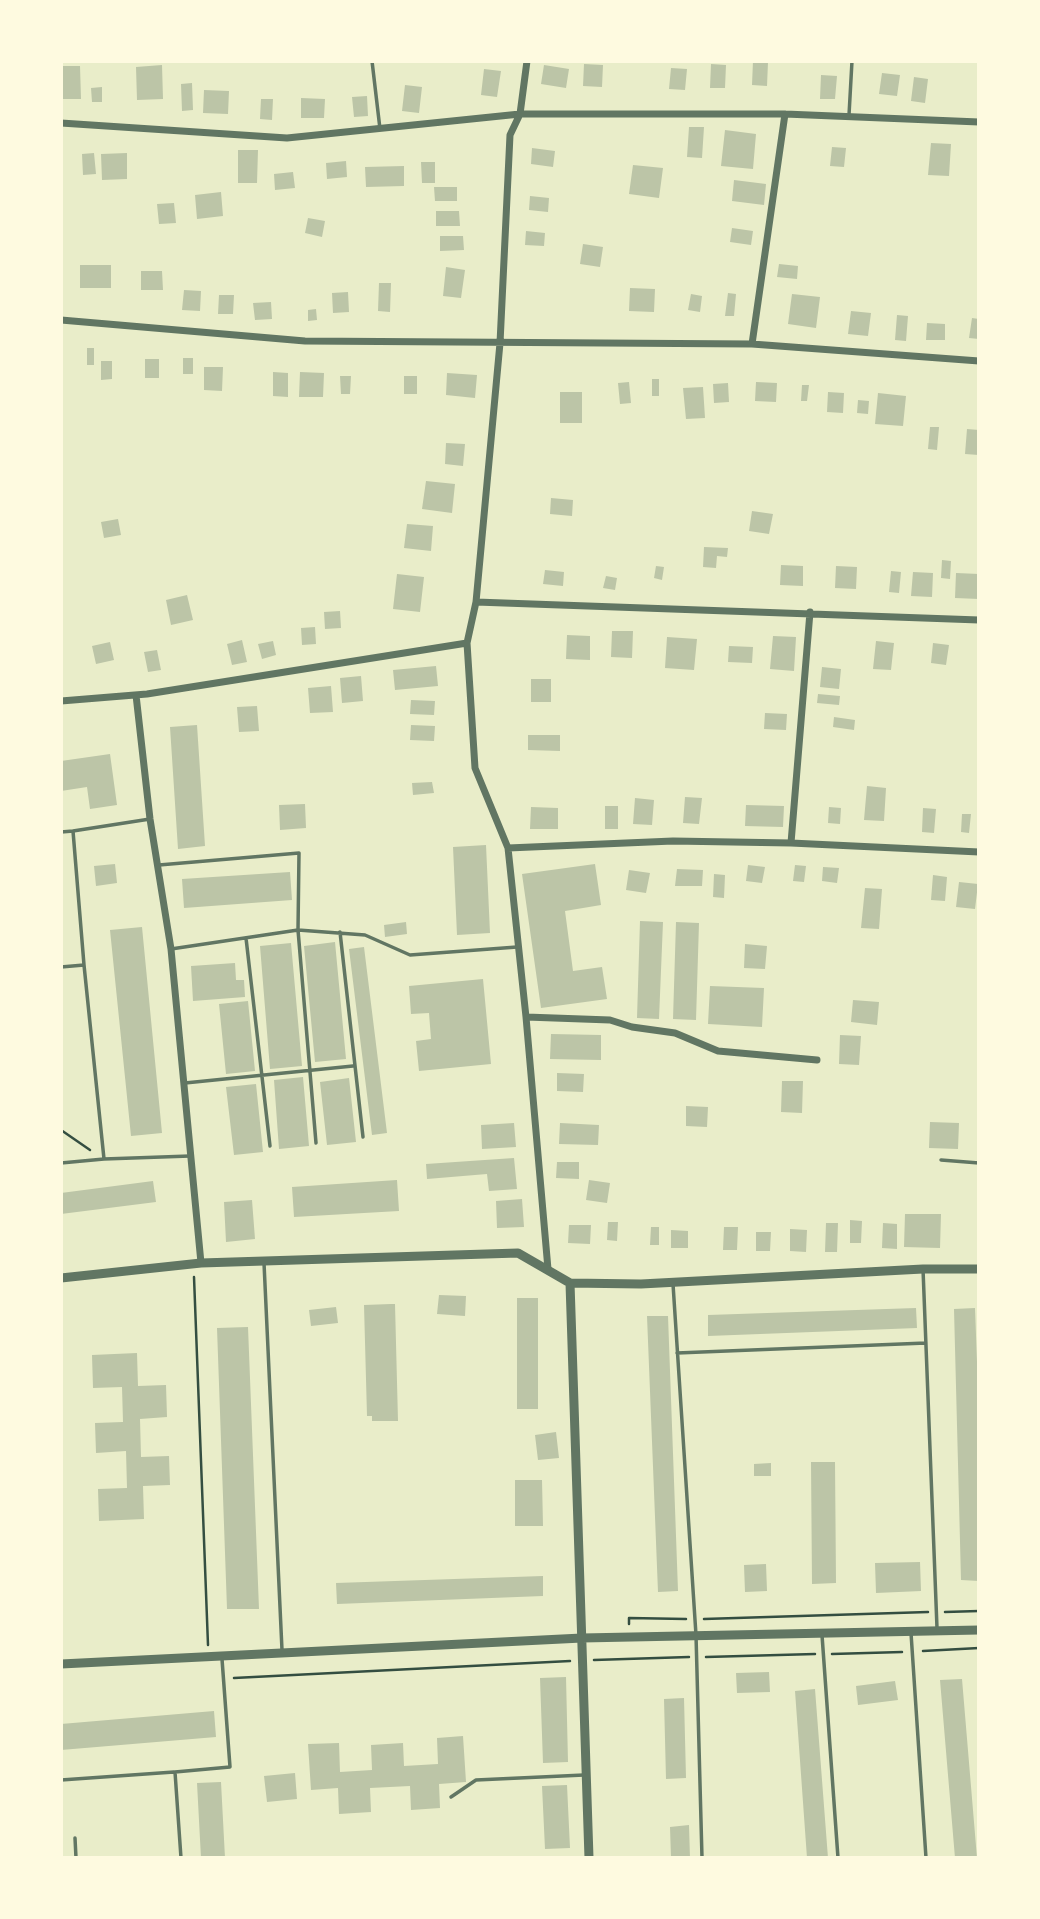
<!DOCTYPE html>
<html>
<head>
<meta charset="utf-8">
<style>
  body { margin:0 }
  #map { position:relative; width:1040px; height:1919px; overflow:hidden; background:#e9edc9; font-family:"PT Sans Narrow",sans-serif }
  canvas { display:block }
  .frame { position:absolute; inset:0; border:63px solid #fefae0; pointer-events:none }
</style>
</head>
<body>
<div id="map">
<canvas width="1040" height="1919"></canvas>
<div class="frame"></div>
</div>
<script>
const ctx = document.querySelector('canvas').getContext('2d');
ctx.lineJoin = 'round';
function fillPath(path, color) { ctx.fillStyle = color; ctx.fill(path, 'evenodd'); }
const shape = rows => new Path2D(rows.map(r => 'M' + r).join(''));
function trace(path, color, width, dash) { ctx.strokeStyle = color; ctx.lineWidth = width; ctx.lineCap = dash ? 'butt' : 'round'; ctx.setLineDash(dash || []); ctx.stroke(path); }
const building = shape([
  [753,61,768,62,767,86,752,85],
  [584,64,603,65,602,87,583,86],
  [711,64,726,65,725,88,710,88],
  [162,65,163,99,137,100,136,67],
  [544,65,569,69,566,88,541,84],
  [61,66,80,66,81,99,61,99],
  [671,68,687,69,685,90,669,89],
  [484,69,501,71,497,97,481,95],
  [882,73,900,75,897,96,879,94],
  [821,75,837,76,835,99,820,99],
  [914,77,928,79,925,103,911,101],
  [192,83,193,110,182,111,181,84],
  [405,85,422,87,419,113,402,111],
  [102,87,102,102,92,102,91,88],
  [204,90,229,91,228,114,203,113],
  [367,96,368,116,354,117,352,97],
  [301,98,325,99,324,118,301,118],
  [261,99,273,99,272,120,260,119],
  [689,127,704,127,702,158,687,157],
  [725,130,756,134,753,169,721,166],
  [931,143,951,144,949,176,928,175],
  [832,147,846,148,844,167,830,166],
  [532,148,555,151,553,167,531,164],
  [238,150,258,150,257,183,238,183],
  [94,153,96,174,83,175,82,154],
  [127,153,127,179,102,180,101,154],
  [346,161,347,177,327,179,326,163],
  [421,162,435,162,435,183,422,183],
  [633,165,663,168,659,198,629,194],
  [404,166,404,186,366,187,365,167],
  [293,172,295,188,275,190,274,174],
  [734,180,766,184,764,205,732,201],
  [434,187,457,187,457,201,435,201],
  [221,192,223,216,197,219,195,195],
  [530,196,549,198,548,212,529,210],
  [174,203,176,223,159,224,157,204],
  [436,211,459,211,460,226,436,226],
  [308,218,325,221,322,237,305,233],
  [732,228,753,231,751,245,730,242],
  [526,231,545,233,544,246,525,245],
  [440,236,463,236,464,250,440,251],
  [583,244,603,247,600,267,580,264],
  [779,264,798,266,797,279,777,277],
  [80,265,111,265,111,288,80,288],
  [446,267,465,270,461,298,443,296],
  [141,271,162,271,163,290,141,290],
  [379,283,391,283,390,312,378,311],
  [630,288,655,289,654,312,629,311],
  [184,290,201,291,200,311,182,310],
  [348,292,349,312,333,313,332,293],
  [728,293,736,294,734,316,725,316],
  [691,294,702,296,700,312,688,310],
  [792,294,820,297,816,328,788,324],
  [219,295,234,295,233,314,218,314],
  [271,302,272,319,255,320,253,303],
  [316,309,317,320,308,321,308,310],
  [851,311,871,313,868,336,848,334],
  [897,315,908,316,906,341,895,340],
  [972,318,979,319,979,339,969,338],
  [927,323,945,324,945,340,926,340],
  [87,348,94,348,94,365,87,365],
  [183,358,193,358,193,374,183,374],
  [145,359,159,359,159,378,145,378],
  [101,361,112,361,112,379,101,380],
  [204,367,223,367,222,391,204,390],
  [273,372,288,373,288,397,273,396],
  [300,372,324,373,323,397,299,397],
  [447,373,477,375,475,398,446,395],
  [340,376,351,376,350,394,341,394],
  [404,376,417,376,417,394,404,394],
  [652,379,659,379,659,396,652,396],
  [629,382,631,403,620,404,618,383],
  [756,382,777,383,776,402,755,401],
  [728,383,729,402,714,403,713,384],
  [802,385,809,385,807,401,801,401],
  [703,387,705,418,686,419,683,388],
  [560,392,582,392,582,423,560,423],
  [828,392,844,393,843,413,827,412],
  [878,393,906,396,903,426,875,424],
  [858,400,869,401,868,414,857,413],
  [930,427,939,427,937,450,928,449],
  [967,429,979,430,979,455,965,454],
  [446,443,465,444,463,466,445,464],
  [426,481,455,484,452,513,422,509],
  [551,498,573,500,572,516,550,514],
  [752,511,773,514,769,534,749,531],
  [118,519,121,535,104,538,101,522],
  [407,524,433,526,431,551,404,548],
  [704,547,728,548,727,557,717,556,716,568,703,567],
  [942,560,951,561,950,579,941,578],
  [781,565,803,566,803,586,780,585],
  [656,566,664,567,662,580,654,578],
  [836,566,857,567,856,589,835,588],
  [545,570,564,572,563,586,543,584],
  [891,571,901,572,899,593,889,592],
  [913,572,933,573,932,597,911,596],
  [956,573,979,574,979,599,955,598],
  [397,574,424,577,420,612,393,609],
  [606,576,617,578,615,590,603,588],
  [187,595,193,620,171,625,166,600],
  [340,611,341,628,325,629,324,612],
  [315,627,316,644,302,645,301,628],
  [612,631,633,631,632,658,611,657],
  [567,635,590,636,590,660,566,659],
  [773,636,796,637,794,671,770,669],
  [667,637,697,639,694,670,665,668],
  [242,640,247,662,232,665,227,644],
  [273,641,276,655,262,659,258,644],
  [876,641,894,643,891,670,873,669],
  [110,642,114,660,96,664,92,646],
  [933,643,949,645,946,665,931,663],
  [729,646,753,647,752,663,728,662],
  [157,650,161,670,148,672,144,652],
  [436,666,438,686,395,690,393,670],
  [822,667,841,669,839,689,820,687],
  [361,676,363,701,342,703,340,678],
  [531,679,551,679,551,702,531,702],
  [331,686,333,712,310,713,308,688],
  [818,694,840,696,839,705,817,703],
  [411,700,435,701,434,715,410,714],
  [257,706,259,731,239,732,237,707],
  [765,713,787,714,786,730,764,729],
  [834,717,855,720,854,730,833,727],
  [197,725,205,846,178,849,170,727],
  [411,725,435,726,434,741,410,740],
  [528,735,560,735,560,751,528,750],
  [110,754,117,805,90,809,87,787,61,791,61,761],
  [432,782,434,793,413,795,412,783],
  [867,786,886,788,884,821,864,820],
  [685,797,702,798,699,824,683,823],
  [635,798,654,800,652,825,633,824],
  [305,804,306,828,280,830,279,805],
  [746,805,784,806,783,827,745,826],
  [605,806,618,806,618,829,605,829],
  [531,807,558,808,558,829,530,829],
  [829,807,841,808,840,824,828,823],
  [923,808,936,809,934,833,922,832],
  [962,814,971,814,969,833,961,832],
  [486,845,490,933,457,935,453,847],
  [115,864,117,883,96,886,94,866],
  [595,864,601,905,565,911,573,971,602,967,607,999,541,1008,522,874],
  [748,865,765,867,762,883,746,881],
  [795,865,806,866,804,882,793,881],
  [823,867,839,868,837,883,822,881],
  [677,869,703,870,702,886,675,886],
  [629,870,650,873,646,893,626,890],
  [290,872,292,900,184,908,182,879],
  [714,874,725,875,724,898,713,897],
  [933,875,947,877,945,901,931,900],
  [959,882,978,884,975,909,956,907],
  [865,888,882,889,879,929,861,928],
  [640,921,663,922,659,1019,637,1018],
  [406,922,407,934,385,937,384,925],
  [676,922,699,923,696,1020,673,1019],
  [142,927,162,1133,131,1136,110,930],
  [335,942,346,1059,315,1062,304,946],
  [291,943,302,1066,270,1069,260,946],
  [745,944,767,946,765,969,744,968],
  [364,947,387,1133,372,1135,349,949],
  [235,963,236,980,244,980,245,997,193,1001,191,966],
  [483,979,491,1064,419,1071,416,1041,431,1039,429,1013,411,1014,409,986],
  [710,986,764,988,762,1027,708,1024],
  [853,1000,879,1002,877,1025,851,1022],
  [248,1001,255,1071,226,1074,219,1004],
  [551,1034,601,1035,601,1060,550,1059],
  [840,1035,861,1036,859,1065,839,1064],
  [557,1073,584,1074,583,1092,557,1091],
  [303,1077,309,1146,279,1149,274,1080],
  [349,1078,356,1142,327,1145,320,1082],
  [782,1081,803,1081,802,1113,781,1112],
  [256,1084,263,1152,234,1155,226,1087],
  [686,1106,708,1107,707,1127,686,1126],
  [930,1122,959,1123,958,1149,929,1148],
  [514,1123,516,1147,482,1149,481,1125],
  [560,1123,599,1125,598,1145,559,1144],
  [514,1158,517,1189,489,1191,487,1174,427,1179,426,1164],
  [557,1162,579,1162,579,1179,556,1178],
  [397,1180,399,1211,294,1217,292,1187],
  [589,1180,610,1183,607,1203,586,1200],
  [153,1181,156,1202,61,1214,61,1193],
  [522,1199,524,1227,497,1228,496,1201],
  [252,1200,255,1239,226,1242,224,1202],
  [905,1214,941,1214,940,1248,904,1247],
  [850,1220,862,1221,861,1243,850,1243],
  [608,1222,618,1222,617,1241,607,1240],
  [826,1223,838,1223,837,1252,825,1252],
  [883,1223,897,1224,897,1249,882,1248],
  [569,1225,591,1225,590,1244,568,1243],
  [651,1227,659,1227,659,1245,650,1245],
  [724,1227,738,1227,737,1250,723,1250],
  [790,1229,807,1230,806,1252,790,1251],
  [671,1230,688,1231,688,1248,671,1248],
  [756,1232,771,1232,770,1251,756,1251],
  [439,1295,466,1296,465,1316,437,1314],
  [517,1298,538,1298,538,1409,517,1409],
  [391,1304,395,1304,398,1421,372,1421,372,1416,367,1416,364,1305],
  [336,1307,338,1323,311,1326,309,1310],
  [916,1308,917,1328,708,1336,708,1315],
  [975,1308,979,1416,979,1581,961,1580,954,1309],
  [647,1316,668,1316,678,1591,658,1592],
  [248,1327,259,1609,227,1609,217,1328],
  [137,1353,138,1386,166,1385,167,1417,140,1419,141,1457,169,1456,170,1485,143,1486,144,1519,99,1521,98,1489,127,1488,126,1451,96,1453,95,1423,123,1422,122,1387,93,1388,92,1355],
  [556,1432,559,1458,538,1460,535,1435],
  [811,1462,835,1462,836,1583,812,1584],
  [771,1463,771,1476,754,1476,754,1464],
  [515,1480,542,1480,543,1526,515,1526],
  [920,1562,921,1591,876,1593,875,1563],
  [766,1564,767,1591,745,1592,744,1565],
  [543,1576,543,1596,337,1604,336,1583],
  [769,1672,770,1692,737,1693,736,1673],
  [566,1677,568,1762,543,1763,540,1678],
  [962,1679,977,1858,955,1858,940,1680],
  [895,1681,898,1700,858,1705,856,1686],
  [815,1689,828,1858,807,1858,795,1691],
  [684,1698,686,1778,666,1779,664,1699],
  [214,1711,216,1737,61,1750,61,1724],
  [463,1736,466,1782,439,1784,440,1808,411,1810,410,1786,370,1788,371,1812,339,1814,338,1788,311,1790,308,1744,339,1743,340,1772,372,1770,371,1745,403,1743,404,1766,438,1764,437,1738],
  [295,1773,297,1799,267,1802,264,1776],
  [221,1782,225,1858,201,1858,197,1783],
  [567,1785,570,1848,545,1849,542,1786],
  [689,1825,690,1858,671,1858,670,1827]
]);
const path = shape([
  [61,1130,90,1150],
  [194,1277,208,1645],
  [945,1612,979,1611],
  [704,1619,928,1612],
  [629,1624,629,1618,686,1619],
  [923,1651,979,1648],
  [832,1654,902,1652],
  [706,1657,815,1654],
  [594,1660,689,1657],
  [234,1678,570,1661]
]);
const service = shape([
  [372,61,380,129],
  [849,115,852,61],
  [73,831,150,819],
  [61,832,73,831,84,965],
  [159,865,299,853,298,930,316,1143],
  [340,932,363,1137],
  [246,938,270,1146],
  [171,949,298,930,365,935,410,955,517,947],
  [61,967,84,965,104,1159,190,1156],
  [185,1083,353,1066],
  [941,1160,979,1163],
  [61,1163,104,1159],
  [264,1263,282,1650],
  [923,1269,937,1628],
  [673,1284,696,1635,702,1858],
  [677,1353,926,1343],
  [911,1633,926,1858],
  [822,1635,838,1858],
  [61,1780,174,1772],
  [451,1797,476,1780,584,1775],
  [75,1838,76,1858],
  [181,1858,175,1772,230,1767,222,1659]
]);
const minor = shape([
  [527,61,520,114,510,135,500,343,476,602,467,643,475,768,508,848,526,1017,548,1269],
  [61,123,287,138,520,114,785,114,979,122],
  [61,320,305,341,752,344,979,361],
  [752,344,785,114],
  [476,602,979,620],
  [136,695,150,819,171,949,201,1263],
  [61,701,147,694,467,643],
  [791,843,810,612],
  [508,848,673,841,791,843,979,852],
  [526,1017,610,1020,632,1027,675,1033,718,1051,817,1060]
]);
const tertiary = shape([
  [61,1278,201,1263,518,1253,570,1283],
  [570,1283,589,1858],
  [570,1283,641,1284,923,1269,979,1269],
  [61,1664,582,1638,979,1630]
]);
fillPath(building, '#bcc5a7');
trace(path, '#344e41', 2.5);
trace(service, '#617663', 3.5);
trace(minor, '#617663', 7);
trace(tertiary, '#617663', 9);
</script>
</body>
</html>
